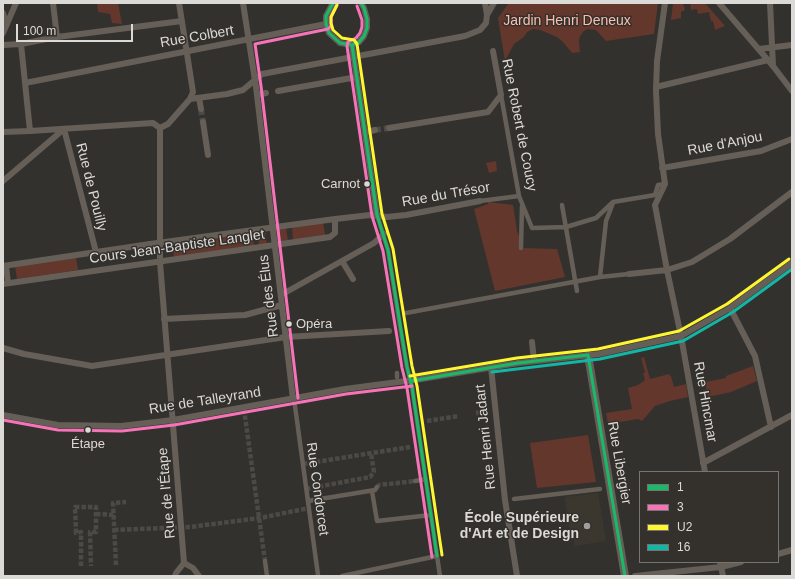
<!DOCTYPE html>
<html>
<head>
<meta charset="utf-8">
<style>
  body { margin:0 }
  #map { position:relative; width:795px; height:579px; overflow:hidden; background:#33312e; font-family:Helvetica,sans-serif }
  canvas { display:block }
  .frame { position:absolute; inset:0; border:4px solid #dbdad7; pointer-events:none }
  .legend { position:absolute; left:639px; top:471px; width:140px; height:92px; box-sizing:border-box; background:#34312d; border:1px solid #777571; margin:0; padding:5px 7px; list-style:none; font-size:12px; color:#dbdad7 }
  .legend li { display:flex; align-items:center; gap:8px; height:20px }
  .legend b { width:20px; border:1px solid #777571 }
  .scale { position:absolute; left:16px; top:24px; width:117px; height:18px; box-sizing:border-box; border:2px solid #dbdad7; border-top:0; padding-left:5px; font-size:12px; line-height:14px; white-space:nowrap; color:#dbdad7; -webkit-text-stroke:3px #34312d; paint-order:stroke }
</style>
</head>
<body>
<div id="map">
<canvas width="795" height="579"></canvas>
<div class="frame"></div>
<ul class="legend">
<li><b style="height:5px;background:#1ab969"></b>1</li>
<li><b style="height:5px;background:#f773b8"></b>3</li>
<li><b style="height:5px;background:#fdf630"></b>U2</li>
<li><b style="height:5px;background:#13b5a4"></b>16</li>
</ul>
<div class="scale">100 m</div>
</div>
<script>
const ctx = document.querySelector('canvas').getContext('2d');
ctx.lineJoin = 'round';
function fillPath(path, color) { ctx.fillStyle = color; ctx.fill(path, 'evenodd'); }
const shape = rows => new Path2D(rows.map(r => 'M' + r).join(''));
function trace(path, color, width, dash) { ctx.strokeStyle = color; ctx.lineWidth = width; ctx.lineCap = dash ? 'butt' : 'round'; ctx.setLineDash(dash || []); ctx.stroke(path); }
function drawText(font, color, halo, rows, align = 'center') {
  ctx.font = font + ' Helvetica,sans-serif'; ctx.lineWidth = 3; ctx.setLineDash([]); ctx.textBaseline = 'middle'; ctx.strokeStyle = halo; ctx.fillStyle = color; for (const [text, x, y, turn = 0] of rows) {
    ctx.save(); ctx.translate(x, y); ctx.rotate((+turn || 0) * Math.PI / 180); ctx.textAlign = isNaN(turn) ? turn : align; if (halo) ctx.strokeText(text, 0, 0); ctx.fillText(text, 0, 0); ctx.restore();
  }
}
const built = shape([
  [598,493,606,541,575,546,573,537,571,537,565,497]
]);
const green = shape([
  [97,3,118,3,122,24,112,23,110,14,98,12],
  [512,3,658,3,654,34,606,41,596,30,587,29,584,31,580,36,579,41,580,52,572,53,563,42,557,37,540,30,533,29,527,32,524,37,514,44,505,61,498,18,508,4],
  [673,3,683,3,685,10,681,12,681,18,671,20],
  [690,3,705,3,725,26,715,30,713,21,711,21,709,12,698,14,697,9,691,10],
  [496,161,497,171,489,173,486,163],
  [488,202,513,205,517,231,523,248,557,249,565,277,495,291,474,209,488,204],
  [323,222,325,235,293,240,292,227],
  [286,227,288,240,278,242,276,229],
  [265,230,267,244,259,245,257,231],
  [252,232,254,245,174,257,172,244],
  [76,257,78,270,17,279,15,266],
  [644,357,650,379,669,374,670,376,671,376,674,387,686,384,688,397,670,401,655,406,642,421,638,419,608,424,606,413,632,409,628,388,638,385,644,381,645,379,643,374,645,372,641,358],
  [753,366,757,381,731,392,708,397,705,382,726,378,726,376],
  [588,435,596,482,537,488,530,443]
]);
const pedestrianTunnel = shape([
  [244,409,265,561],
  [476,413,489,411],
  [427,421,459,416],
  [303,464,410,447],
  [377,487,379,485,415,481],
  [306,489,370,477,374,472,371,453],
  [96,514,114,515],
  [114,530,190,527,260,518,309,508],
  [116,565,113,503,126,502],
  [81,566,81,532,76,533,75,507,96,507,96,532,90,532,91,566]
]);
const minorTunnel = shape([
  [201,109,203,122],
  [375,130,389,128]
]);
const pedestrian = shape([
  [501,95,519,196,532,228,566,227,596,218,613,202,655,195,658,185,665,184],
  [480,201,519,196],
  [562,205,577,291],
  [377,215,388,250,401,332,407,367,412,387,440,576],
  [521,248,522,206],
  [600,277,629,274],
  [406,313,600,277,606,221,613,203],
  [397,373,397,377],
  [295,406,318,575],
  [415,481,426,479],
  [372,491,377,521,431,515],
  [514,499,600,489],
  [308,501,375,490,377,487],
  [265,561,267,576],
  [342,576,437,556]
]);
const minor = shape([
  [53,3,57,37],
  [243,3,256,87,293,399],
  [333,3,326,16,326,24,329,33,340,43,352,45,359,42,364,36,367,28,367,19,364,8,361,3],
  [665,3,657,61,656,91,658,134,665,184,655,205,667,270,681,336,705,472],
  [719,3,773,66,792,91],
  [770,3,773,66],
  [3,13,6,24],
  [487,15,494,3],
  [3,33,16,3],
  [21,44,57,37,182,21],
  [3,45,21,44,30,131,3,132],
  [352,45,377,215],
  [759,49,792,45],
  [25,83,326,24],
  [656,87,768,60],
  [278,91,357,77],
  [257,95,266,93],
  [199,98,201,109],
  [190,99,227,94,243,90,262,74,465,36,480,30,486,23,487,15,485,3],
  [203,122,208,155],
  [160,128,160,262,184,563],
  [160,128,168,124,190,99,193,92,179,3],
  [389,128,488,112,501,95,493,51],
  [64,129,96,252],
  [30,131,153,123,160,128],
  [366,132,375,130],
  [662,168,761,151,792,139],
  [3,181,64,129],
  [342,261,353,279],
  [3,266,150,244,335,219,370,215,387,217,406,215,480,201],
  [6,266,8,283],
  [629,274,667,270,692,262,730,239,792,192],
  [3,284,330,237,335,233,335,219],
  [281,295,374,243,384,234],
  [730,308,755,356,771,427],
  [164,319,245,315,282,305],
  [532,342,534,361],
  [3,348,24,354,92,366,286,337,389,331],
  [491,367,505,500,517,576],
  [3,415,58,425,121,426,173,420,345,389,421,379,518,363,599,354,681,336,730,308,792,263],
  [703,463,792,415],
  [778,554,792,550],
  [720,562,723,576],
  [175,576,176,573,184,563,193,568,199,576],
  [635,576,721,567,741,562]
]);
const tertiary = shape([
  [588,355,625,576]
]);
const bus1 = shape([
  [333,3,326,16,326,24,329,33,340,43,352,45,359,42,364,36,367,28,367,19,364,8,361,3],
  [352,45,377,215,388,250,407,367,412,387,437,556],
  [588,355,625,576],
  [411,381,518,363,588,355]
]);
const bus2 = shape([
  [357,6,362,20,362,27,360,33,356,38,348,42,347,46,372,216,383,251,402,368,407,388,432,557],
  [298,398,261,86,255,44,328,29,331,26,331,17,337,5],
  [3,420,58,430,122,431,174,425,346,394,412,386]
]);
const bus3 = shape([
  [337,5,331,17,331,23,333,30,342,38,354,40,357,44,382,214,393,249,412,366,417,386,442,555],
  [410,376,517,358,598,349,679,331,727,304,789,259]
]);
const bus4 = shape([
  [492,372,600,359,683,341,733,312,792,269]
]);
const markers = [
  [367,184,3.5,"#dbdad7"],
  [289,324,3.5,"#dbdad7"],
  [88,430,3.5,"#dbdad7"],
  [587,526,4,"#a09f9c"]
];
const busNames = [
  ["Carnot",360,184],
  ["Opéra",296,324,"left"],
  ["Étape",88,444,"center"]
];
const parkNames = [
  ["Jardin Henri Deneux",567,21]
];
const streetNames = [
  ["Rue Colbert",197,37,-10],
  ["Rue Robert de Coucy",519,125,79],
  ["Rue d'Anjou",725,144,-11],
  ["Rue de Pouilly",91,187,76],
  ["Rue du Trésor",446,195,-10],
  ["Cours Jean-Baptiste Langlet",177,247,-8],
  ["Rue des Élus",269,296,-97],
  ["Rue de Talleyrand",205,401,-9],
  ["Rue Hincmar",705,402,80],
  ["Rue Henri Jadart",486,437,-96],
  ["Rue Libergier",619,463,80],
  ["Rue Condorcet",317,489,82],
  ["Rue de l'Étape",167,493,-95]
];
const poiNames = [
  ["École Supérieure",579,518],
  ["d'Art et de Design",579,534]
];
fillPath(built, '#3c372e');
fillPath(green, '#63372c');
trace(pedestrianTunnel, '#4c4a47', 4.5, [4.5, 2]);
trace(minorTunnel, '#4c4a47', 6, [6, 3]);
trace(pedestrian, '#665f58', 4.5);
trace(minor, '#665f58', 6);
trace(tertiary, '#665f58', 8);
trace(bus1, '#1ab969', 3);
trace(bus2, '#f773b8', 3);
trace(bus3, '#fdf630', 3);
trace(bus4, '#13b5a4', 3);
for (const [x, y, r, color] of markers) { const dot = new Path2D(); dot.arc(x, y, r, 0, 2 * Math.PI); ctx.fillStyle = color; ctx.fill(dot); trace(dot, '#34312d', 1.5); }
drawText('13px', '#dbdad7', '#34312d', busNames, 'right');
drawText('14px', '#fcbdae', '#34312d', parkNames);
drawText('14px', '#dbdad7', '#34312d', streetNames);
drawText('bold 14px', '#dbdad7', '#34312d', poiNames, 'right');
</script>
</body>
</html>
